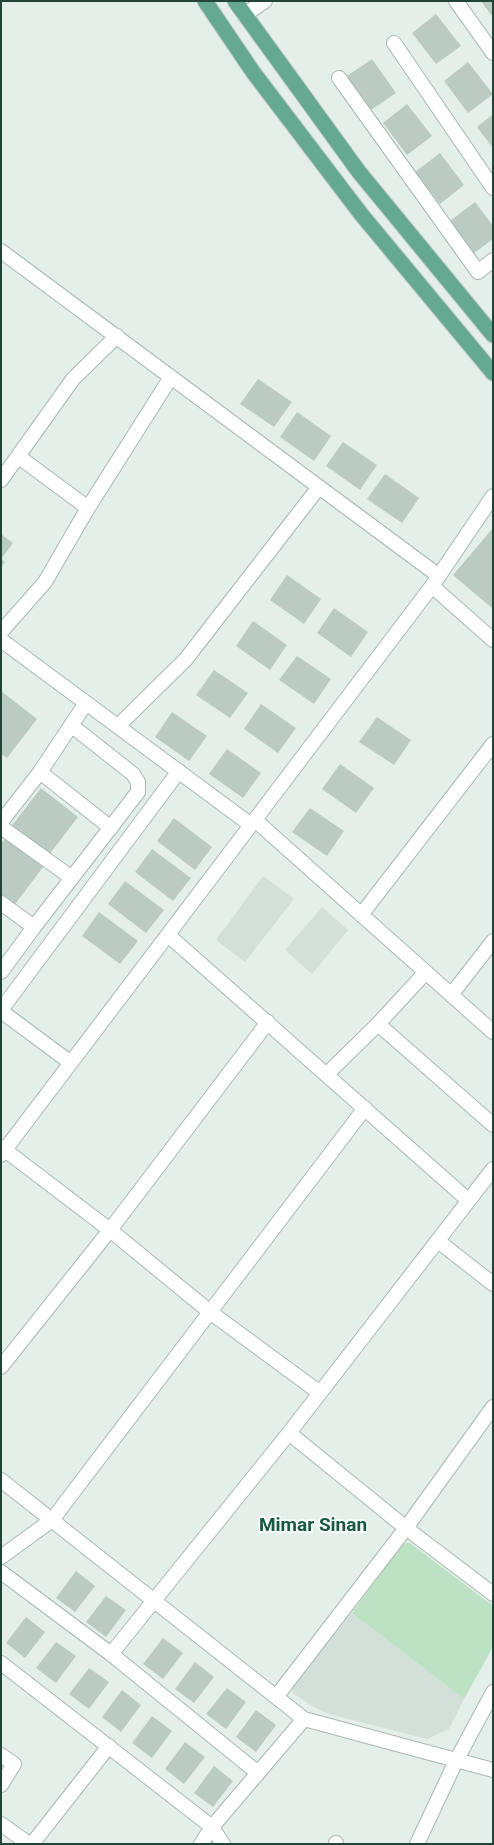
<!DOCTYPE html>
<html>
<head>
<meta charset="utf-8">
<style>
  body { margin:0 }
  #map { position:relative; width:494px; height:1845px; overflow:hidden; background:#e5efea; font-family:Roboto,sans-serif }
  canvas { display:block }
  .frame { position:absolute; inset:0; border:2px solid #224337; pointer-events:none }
</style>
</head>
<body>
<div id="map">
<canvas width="494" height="1845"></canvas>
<div class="frame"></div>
</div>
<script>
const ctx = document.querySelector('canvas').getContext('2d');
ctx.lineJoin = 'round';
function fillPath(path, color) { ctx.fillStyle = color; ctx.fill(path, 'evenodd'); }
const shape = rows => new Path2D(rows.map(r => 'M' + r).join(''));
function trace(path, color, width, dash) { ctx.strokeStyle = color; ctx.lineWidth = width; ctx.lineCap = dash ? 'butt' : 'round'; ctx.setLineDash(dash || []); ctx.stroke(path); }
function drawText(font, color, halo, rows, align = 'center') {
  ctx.font = font + ' Roboto,sans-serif'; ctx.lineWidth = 4; ctx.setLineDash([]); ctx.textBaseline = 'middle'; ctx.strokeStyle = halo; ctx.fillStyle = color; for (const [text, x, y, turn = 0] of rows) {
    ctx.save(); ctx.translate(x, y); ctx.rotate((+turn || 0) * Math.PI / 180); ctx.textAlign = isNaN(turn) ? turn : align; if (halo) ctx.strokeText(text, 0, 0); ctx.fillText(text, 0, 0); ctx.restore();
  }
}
const built = shape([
  [263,876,294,899,245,962,216,940],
  [322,907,348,930,312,974,285,950],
  [352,1613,464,1699,449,1729,427,1739,329,1714,310,1705,293,1693,292,1685]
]);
const green = shape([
  [406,1543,410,1543,493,1606,493,1647,464,1699,352,1613,402,1545]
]);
const building = shape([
  [481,1,493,1,493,14,491,15],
  [436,14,461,46,436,64,412,33],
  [372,59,396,93,371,110,347,76],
  [468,62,493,94,468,113,444,81],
  [407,104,432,136,407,155,383,123],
  [493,114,493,148,477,127],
  [440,153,464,185,440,204,415,172],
  [475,202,493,226,493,239,474,253,450,221],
  [258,379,292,402,274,427,240,404],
  [297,412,331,436,314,461,280,437],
  [343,442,377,465,360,490,326,466],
  [385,474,419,498,402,523,367,499],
  [493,528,493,609,453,575],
  [1,534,13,543,1,559,5,562,1,567],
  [287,575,321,599,304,624,270,600],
  [334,608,368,632,351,657,317,633],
  [253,621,287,645,270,670,236,646],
  [297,656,331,679,314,704,279,680],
  [214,670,248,693,230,718,196,695],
  [1,691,37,719,7,758,1,754],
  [261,704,296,728,278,753,244,729],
  [172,712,207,736,189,761,155,737],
  [377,717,411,740,394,765,359,742],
  [227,749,261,773,243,798,209,774],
  [340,764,374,788,356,813,322,789],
  [41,788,78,817,48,856,10,828],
  [310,808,344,831,327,856,292,832],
  [174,818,212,847,195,870,157,841],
  [5,839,43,867,13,907,1,898,1,844],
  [152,849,191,878,173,901,135,872],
  [125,881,164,910,146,933,108,904],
  [99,912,138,941,120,964,82,936],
  [76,1571,95,1586,75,1612,56,1598],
  [106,1596,126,1610,106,1637,86,1622],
  [26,1617,45,1632,25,1658,6,1643],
  [163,1638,183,1653,163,1679,143,1664],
  [56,1642,76,1656,56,1683,36,1668],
  [195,1662,214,1677,194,1703,175,1689],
  [89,1668,109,1682,89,1709,69,1694],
  [227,1688,246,1702,226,1729,206,1714],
  [122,1690,141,1705,121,1732,102,1717],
  [256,1710,276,1725,256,1752,236,1737],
  [152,1716,172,1731,152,1758,132,1743],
  [185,1742,205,1757,184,1784,165,1769],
  [214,1766,233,1781,213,1807,194,1793]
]);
const minor = shape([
  [456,1,493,53],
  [244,15,265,1],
  [394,43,493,188],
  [339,78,478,272,493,260],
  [1,251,439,576],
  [19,457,88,508],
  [1,480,73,379,117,336],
  [432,586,493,640],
  [1,632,45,582,88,508,171,377],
  [1,640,251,825],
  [118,726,186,659,319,487],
  [40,772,111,828],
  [255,820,493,1032],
  [1,822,40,772,86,703],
  [1,827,72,878],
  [1,903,34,927],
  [361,915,493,744],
  [168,935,468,1200],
  [1,972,34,927,138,792,138,782,133,774,72,726],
  [451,995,493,941],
  [1,1010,179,771],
  [1,1011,71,1063],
  [378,1024,493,1125],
  [327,1074,378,1024,425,973],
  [1,1147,110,1230,210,1312,320,1393],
  [1,1155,432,586,493,496],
  [438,1241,493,1284],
  [1,1367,110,1230,268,1022],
  [289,1433,406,1528,493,1594],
  [1,1480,304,1719,493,1770],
  [1,1557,52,1520,365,1108],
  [1,1572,111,1654,258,1773],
  [111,1654,289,1433,493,1169],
  [1,1663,212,1827,304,1719],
  [276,1697,406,1528,493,1407],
  [1,1755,14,1764,1,1785],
  [1,1824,29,1844],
  [32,1844,109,1746],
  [201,1844,212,1827,223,1844],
  [336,1844,336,1843],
  [417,1844,456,1761,493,1692]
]);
const major = shape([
  [205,1,253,72,361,214,493,373],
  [235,1,359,172,493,335]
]);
const districtNames = [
  ["Mimar Sinan",313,1526]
];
fillPath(built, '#d3dfd9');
fillPath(green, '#bce2c3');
fillPath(building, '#bacbc2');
trace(minor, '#a7b8b1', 16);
trace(major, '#c1cac7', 17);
trace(minor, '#fff', 14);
trace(major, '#66a992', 15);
drawText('bold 19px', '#1b5844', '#f6fbf8', districtNames);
</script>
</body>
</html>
